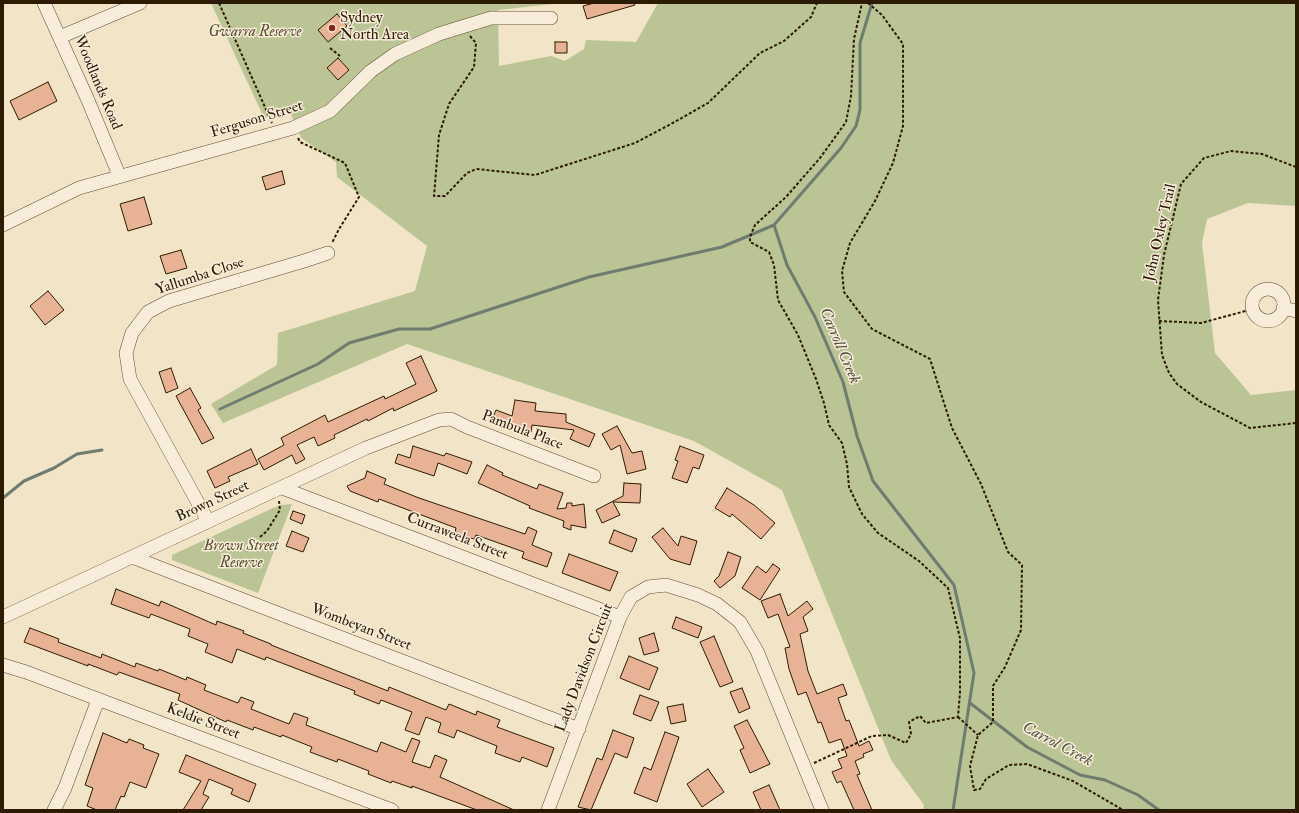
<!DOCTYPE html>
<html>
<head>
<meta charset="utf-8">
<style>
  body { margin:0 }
  #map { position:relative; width:1299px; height:813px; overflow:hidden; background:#f2e4c6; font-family:"IM FELL Double Pica",serif }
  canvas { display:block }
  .frame { position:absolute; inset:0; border:4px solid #2d1a03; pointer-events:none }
</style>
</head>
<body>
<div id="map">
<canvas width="1299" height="813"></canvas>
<div class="frame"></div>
</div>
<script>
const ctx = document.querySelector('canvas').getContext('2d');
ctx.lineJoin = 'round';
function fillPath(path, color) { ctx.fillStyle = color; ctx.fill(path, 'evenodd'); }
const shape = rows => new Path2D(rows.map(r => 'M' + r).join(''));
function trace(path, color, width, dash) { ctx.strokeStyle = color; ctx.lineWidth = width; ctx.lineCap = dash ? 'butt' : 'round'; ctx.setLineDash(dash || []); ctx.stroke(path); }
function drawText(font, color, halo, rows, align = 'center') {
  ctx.font = font + ' "IM FELL Double Pica",serif'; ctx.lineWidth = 3; ctx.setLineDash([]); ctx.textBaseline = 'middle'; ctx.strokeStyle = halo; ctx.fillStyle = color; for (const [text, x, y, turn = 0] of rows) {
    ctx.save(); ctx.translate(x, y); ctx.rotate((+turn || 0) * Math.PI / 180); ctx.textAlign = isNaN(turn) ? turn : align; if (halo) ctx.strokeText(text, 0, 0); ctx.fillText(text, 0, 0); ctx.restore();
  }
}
const green = shape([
  [211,3,561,3,498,10,499,66,551,56,565,61,584,49,586,40,636,42,658,3,1296,3,1296,206,1248,203,1207,219,1202,243,1215,353,1251,395,1296,390,1296,810,923,810,924,805,891,760,782,490,694,441,407,344,223,423,211,404,277,365,278,333,415,291,427,246,337,177,336,162,301,138,289,110,264,118],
  [292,504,258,593,172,560,172,555,271,509,281,505]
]);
const stream = shape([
  [872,3,860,43,860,110,856,126,841,148,774,225,787,265,815,317,843,382,857,436,873,481,954,585,974,673,953,810],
  [220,409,318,364,349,343,399,329,430,329,589,277,722,247,774,225],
  [3,498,24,481,54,468,77,454,102,450],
  [970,703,1027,747,1080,775,1105,780,1138,795,1159,810]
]);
const building = shape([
  [594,3,634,3,635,5,587,19,583,6,594,3],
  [337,14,347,26,328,42,318,30,337,14],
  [555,42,567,42,567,53,555,53,555,42],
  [338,58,349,70,338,80,327,68,338,58],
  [48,82,57,101,19,120,10,101,48,82],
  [282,171,285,184,266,190,262,177,282,171],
  [144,197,152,224,128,231,120,204,144,197],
  [181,250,187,268,166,274,160,256,181,250],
  [48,291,64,310,45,325,30,306,48,291],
  [421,356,437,391,394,411,393,408,368,421,367,419,334,435,335,438,318,446,314,437,297,445,305,459,296,464,292,455,264,470,258,459,284,445,281,438,325,415,328,422,384,396,385,399,416,384,406,363,421,356],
  [171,368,178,388,166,393,159,372,171,368],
  [190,388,201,408,198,410,214,438,202,444,176,396,190,388],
  [515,400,536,403,535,411,566,414,566,422,595,434,589,447,570,439,574,430,532,425,531,432,510,428,492,420,496,410,512,416,515,400],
  [617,426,632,453,642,451,646,469,627,474,620,445,611,450,602,434,617,426],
  [413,446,444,456,446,453,472,462,467,474,438,463,434,476,395,463,398,454,410,458,413,446],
  [680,446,704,455,699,469,693,467,687,483,672,478,678,461,675,460,680,446],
  [251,449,258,464,228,477,230,481,215,488,207,471,251,449],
  [487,465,503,473,502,475,537,489,539,484,563,493,557,509,566,508,567,503,572,503,572,506,584,504,586,528,571,525,571,530,563,527,564,521,529,508,530,506,478,483,487,465],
  [367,471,386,479,384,484,419,498,525,534,528,527,537,531,532,545,552,553,547,567,522,558,524,552,476,535,474,539,455,533,456,528,379,499,378,502,350,491,347,486,365,478,367,471],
  [624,483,641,484,640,503,613,502,620,515,602,523,596,510,623,496,624,483],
  [727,488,754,505,775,523,761,539,732,514,730,517,715,508,727,488],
  [293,511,305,515,302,524,290,519,293,511],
  [663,528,678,546,681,536,697,541,690,565,670,559,652,537,663,528],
  [614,530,637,539,632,552,609,543,614,530],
  [292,531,309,538,303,552,286,546,292,531],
  [728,552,741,557,735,576,720,588,714,581,719,576,728,552],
  [569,554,618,572,610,591,562,573,569,554],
  [773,564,780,569,760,600,742,588,757,566,766,573,773,564],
  [116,589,159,606,161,601,216,625,217,621,244,631,243,633,271,644,271,645,388,691,389,687,446,710,449,704,476,715,477,711,500,720,497,727,554,748,547,767,522,757,520,762,495,753,497,746,457,730,454,738,438,732,441,723,426,717,419,735,405,730,412,712,381,700,379,704,354,694,355,691,266,657,265,660,237,649,232,663,205,652,208,644,188,636,190,629,151,614,149,618,111,604,116,589],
  [780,594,788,616,807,601,813,609,803,617,808,631,800,634,808,671,817,694,843,684,847,695,838,698,846,721,849,720,859,746,869,741,873,750,863,754,864,757,855,761,860,774,857,775,872,810,854,810,841,781,837,783,832,772,842,768,838,759,847,756,841,739,829,743,821,722,818,723,806,692,798,695,789,669,785,648,790,647,778,614,768,618,761,601,780,594],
  [676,617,702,627,698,638,672,628,676,617],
  [30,628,59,639,58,642,101,658,102,654,135,667,136,663,158,671,159,669,186,680,187,677,206,685,204,690,238,703,241,697,254,702,251,709,289,724,294,713,308,718,306,725,377,752,381,742,406,752,412,738,420,741,412,762,430,768,435,755,447,760,440,777,514,810,477,810,412,786,412,788,392,781,391,783,368,774,369,771,338,759,337,762,310,752,312,747,282,735,281,737,254,727,253,730,227,720,226,722,178,700,180,694,119,672,117,675,88,664,88,666,24,642,30,628],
  [654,633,659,651,644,655,639,638,654,633],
  [714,636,733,682,720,687,700,642,714,636],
  [629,656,658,668,649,690,620,678,629,656],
  [742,688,750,708,739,713,730,692,742,688],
  [640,695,659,702,651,721,633,714,640,695],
  [683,704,686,721,671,724,667,707,683,704],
  [747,720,770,764,750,773,740,750,744,748,734,726,747,720],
  [613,730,634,738,627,758,615,753,591,810,578,807,597,758,602,760,613,730],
  [665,732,679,737,657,802,634,793,644,767,651,770,665,732],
  [103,733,127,743,129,739,144,745,143,748,159,754,146,788,130,782,124,797,121,796,115,810,97,810,87,806,93,788,85,785,103,733],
  [186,755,256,784,249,802,231,794,233,789,209,779,203,794,209,797,201,810,183,810,201,781,179,772,186,755],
  [708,769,724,792,702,807,687,784,708,769],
  [769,785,780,810,761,810,753,792,769,785]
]);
const path = shape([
  [219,3,272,123],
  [868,3,882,15,903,44,903,126,893,163,875,201,850,243,842,271,844,292,872,329,930,359,952,428,981,484,1008,552,1022,565,1021,630,1005,667,993,686,993,722,978,735,970,766,974,790,980,789,986,779,1009,765,1027,764,1073,781,1123,810],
  [470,36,476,43,474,67,449,104,439,135,434,196,445,196,467,173,476,169,535,175,635,143,671,124,708,103,760,53,784,41,811,17,817,3],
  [330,48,340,56],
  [298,138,300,142,345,163,359,197,339,229,332,243],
  [1296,167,1262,154,1231,151,1204,158,1181,184,1164,255,1158,300,1162,355,1169,373,1177,384,1201,402,1250,428,1296,423],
  [1159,321,1201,323,1253,309],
  [260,537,267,531,280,510,279,501],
  [958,717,978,735],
  [814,763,872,736,888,735,906,743,911,734,909,722,920,716,926,723,958,717,960,692,960,638,948,588,919,561,878,533,862,514,849,487,847,464,842,443,829,425,824,403,816,379,798,335,778,300,774,265,769,252,750,242,750,237,755,225,786,197,820,158,846,122,851,96,854,39,862,3]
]);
const minor = shape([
  [44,3,87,98,117,170,117,177],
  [60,37,140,3],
  [3,225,79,188,293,128,330,111,371,71,395,54,439,34,491,18,551,18],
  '1252 305a16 16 0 1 1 32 0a16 16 0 1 1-32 0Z',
  [1283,308,1296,311],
  [282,488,620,617],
  [208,521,130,379,126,353,132,333,148,312,169,301,304,261,328,253],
  [132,557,579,729],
  [3,617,366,448,439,420,451,419,467,427,594,476],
  [3,665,26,672,392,810],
  [54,810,65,788,98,700],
  [548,810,620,617,631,597,648,587,666,585,698,595,717,604,740,622,757,651,822,810]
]);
const markers = [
  [332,28,4,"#8f2418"]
];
const poiNames = [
  ["Sydney",340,19],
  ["North Area",340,36]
];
const parkNames = [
  ["Gwarra Reserve",255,33],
  ["Brown Street",241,547],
  ["Reserve",241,564]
];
const streetNames = [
  ["Woodlands Road",97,83,67],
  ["Ferguson Street",257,120,-17],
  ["John Oxley Trail",1161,233,-77],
  ["Yallumba Close",200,277,-18],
  ["Pambula Place",522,431,21],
  ["Brown Street",213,502,-25],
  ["Curraweela Street",457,537,21],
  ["Wombeyan Street",361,628,21],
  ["Lady Davidson Circuit",585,668,-69],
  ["Keldie Street",203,722,21]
];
const waterNames = [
  ["Carroll Creek",839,346,67],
  ["Carrol Creek",1057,745,28]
];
fillPath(green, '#bac495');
trace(stream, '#6f7c70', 3);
fillPath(building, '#e8b394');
trace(building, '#2d1a03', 1);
trace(minor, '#5e4c34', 14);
trace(path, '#2d1a03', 2, [3, 2]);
trace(minor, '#f7edda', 13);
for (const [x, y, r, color] of markers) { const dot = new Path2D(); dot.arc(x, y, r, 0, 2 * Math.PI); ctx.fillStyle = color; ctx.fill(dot); trace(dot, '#f7edda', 1.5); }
drawText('15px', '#2d1a03', '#f7edda', poiNames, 'left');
drawText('italic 15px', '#574d2f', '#f7edda', parkNames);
drawText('15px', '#2d1a03', '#f7edda', streetNames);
drawText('italic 16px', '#545342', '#f7edda', waterNames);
</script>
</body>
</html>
